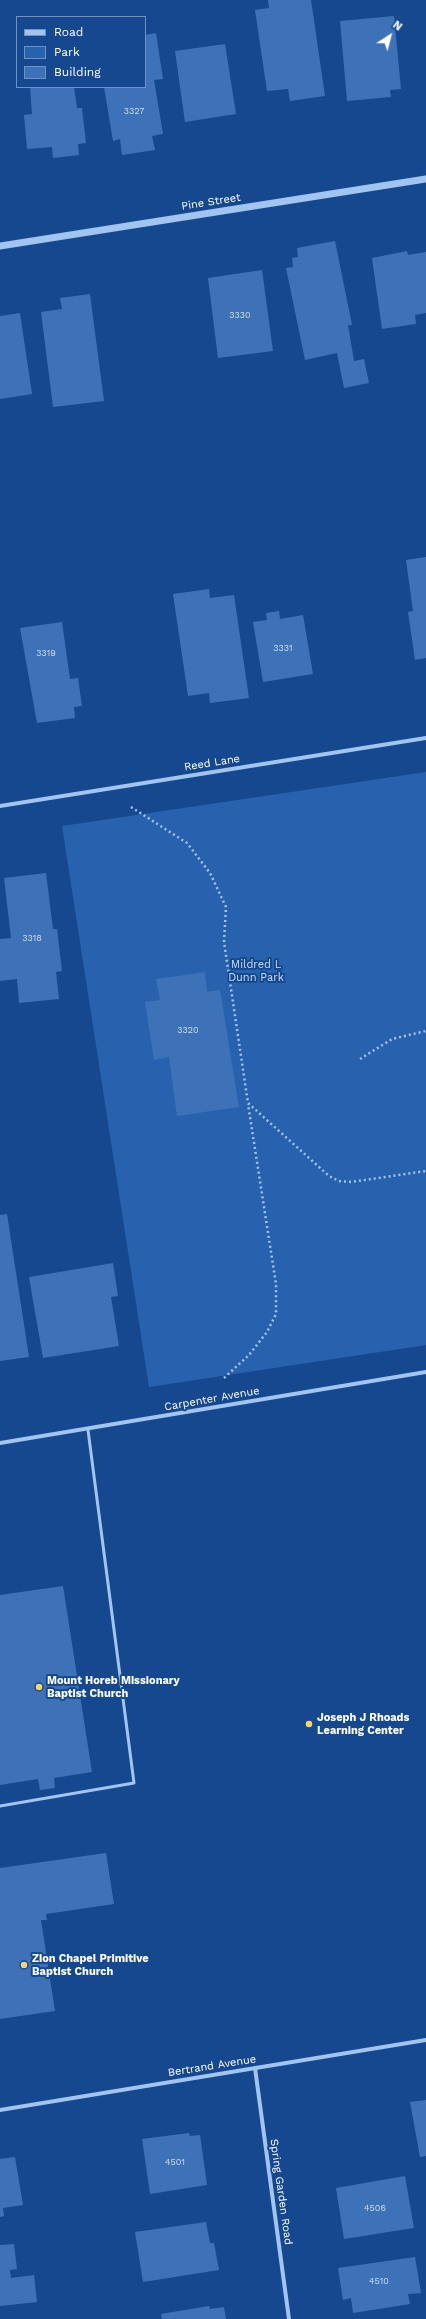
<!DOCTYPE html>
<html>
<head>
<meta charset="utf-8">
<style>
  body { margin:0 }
  #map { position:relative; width:426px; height:2319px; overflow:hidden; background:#16488f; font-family:"Work Sans",sans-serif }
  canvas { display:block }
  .legend { position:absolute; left:16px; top:16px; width:130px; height:72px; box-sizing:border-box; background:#16488f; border:1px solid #7391bc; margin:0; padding:5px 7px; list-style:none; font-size:12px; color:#fff }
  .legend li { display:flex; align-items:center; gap:8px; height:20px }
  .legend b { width:20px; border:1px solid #7391bc }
  .north { position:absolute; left:370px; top:16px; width:40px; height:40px; -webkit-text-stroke:3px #16488f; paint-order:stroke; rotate:36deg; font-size:11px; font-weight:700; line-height:16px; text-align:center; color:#fff }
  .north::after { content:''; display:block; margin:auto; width:14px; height:18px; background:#fff; clip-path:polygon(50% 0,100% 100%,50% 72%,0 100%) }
</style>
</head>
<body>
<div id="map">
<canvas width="426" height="2319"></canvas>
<ul class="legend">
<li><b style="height:5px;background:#a2c4f0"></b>Road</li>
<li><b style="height:11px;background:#2862ae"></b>Park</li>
<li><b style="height:11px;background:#3e72b8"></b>Building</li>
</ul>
<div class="north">N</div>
</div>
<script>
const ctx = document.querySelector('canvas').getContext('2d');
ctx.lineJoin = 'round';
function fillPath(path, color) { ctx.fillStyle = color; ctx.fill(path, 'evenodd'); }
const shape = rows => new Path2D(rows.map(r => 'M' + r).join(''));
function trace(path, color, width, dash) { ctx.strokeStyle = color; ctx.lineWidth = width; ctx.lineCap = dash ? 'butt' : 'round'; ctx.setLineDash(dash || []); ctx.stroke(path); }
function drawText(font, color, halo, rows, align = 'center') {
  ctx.font = font + ' "Work Sans",sans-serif'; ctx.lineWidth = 4; ctx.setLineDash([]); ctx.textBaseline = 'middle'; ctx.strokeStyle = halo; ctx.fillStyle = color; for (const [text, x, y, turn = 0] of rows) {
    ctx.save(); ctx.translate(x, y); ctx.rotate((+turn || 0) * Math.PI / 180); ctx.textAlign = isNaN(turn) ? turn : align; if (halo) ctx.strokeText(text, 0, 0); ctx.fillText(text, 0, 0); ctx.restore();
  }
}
const green = shape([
  [426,772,426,1345,149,1387,62,826]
]);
const building = shape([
  [268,0,311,0,325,96,290,101,288,89,267,91,255,10,269,8],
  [394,16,401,89,390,90,391,97,347,101,340,21],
  [156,33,163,79,154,80,163,134,152,136,155,150,122,155,120,139,113,141,104,87,145,87,145,35],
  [225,44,236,114,185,122,175,51],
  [30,87,74,87,77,108,82,108,86,143,78,144,79,155,53,158,52,147,27,149,24,115,32,114],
  [335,241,352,325,348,325,354,361,364,359,369,383,344,388,337,353,305,360,286,268,293,267,292,258,298,257,297,248],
  [407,251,408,255,426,252,426,313,415,315,416,324,382,329,372,258],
  [262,270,273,351,218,358,208,278],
  [90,294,104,401,53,407,41,312,62,309,60,298],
  [20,313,32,394,0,399,0,316],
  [426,557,426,658,415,660,408,612,413,611,406,560],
  [209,589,210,598,234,595,249,698,210,703,209,693,188,696,173,594],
  [279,611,280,619,303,615,313,674,263,682,253,622,267,620,266,613],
  [62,622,70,679,78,678,82,706,74,707,75,718,37,723,20,628],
  [46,873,53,929,57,929,62,971,56,972,59,999,19,1003,17,979,0,981,0,939,11,938,4,878],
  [205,972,207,992,220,990,239,1107,177,1116,169,1057,154,1060,145,1002,160,1000,156,979],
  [7,1214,29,1357,0,1361,0,1215],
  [113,1263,118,1296,111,1297,119,1346,43,1358,29,1277],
  [63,1586,92,1772,54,1778,55,1788,40,1790,38,1779,0,1785,0,1595],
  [106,1853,114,1904,46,1914,47,1920,41,1920,55,2011,0,2019,0,1868],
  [426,2100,426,2156,420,2157,410,2102],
  [189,2133,190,2136,200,2135,207,2185,150,2194,142,2139],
  [15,2157,23,2205,3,2208,4,2216,0,2217,0,2159],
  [405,2176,414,2228,344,2239,336,2188],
  [206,2222,210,2243,214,2243,219,2270,143,2282,135,2232],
  [14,2244,17,2269,10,2270,11,2278,34,2275,37,2302,0,2306,0,2245],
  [415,2257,421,2293,408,2294,410,2304,353,2313,351,2298,343,2300,338,2268],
  [209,2306,210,2309,224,2307,226,2319,162,2319,161,2314]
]);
const path = shape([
  [131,807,187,843,210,873,226,907,224,942,248,1103,329,1176,339,1181,351,1182,426,1171],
  [360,1059,392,1039,426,1031],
  [224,1378,249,1355,267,1332,276,1314,276,1284,248,1104]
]);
const service = shape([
  [0,1806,134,1783,88,1430]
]);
const minor = shape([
  [0,806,426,738],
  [0,1443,426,1372],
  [255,2068,289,2319],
  [0,2110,426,2040]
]);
const tertiary = shape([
  [0,246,426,179]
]);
const markers = [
  [39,1687,4,"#ffd561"],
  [309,1724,4,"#ffd561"],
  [24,1965,4,"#ffd561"]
];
const numberNames = [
  ["3327",134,111],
  ["3330",240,315],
  ["3331",283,648],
  ["3319",46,653],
  ["3318",32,938],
  ["3320",188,1030],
  ["4501",175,2162],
  ["4506",375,2208],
  ["4510",379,2281]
];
const streetNames = [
  ["Pine Street",211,202,-9],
  ["Reed Lane",212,763,-9],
  ["Carpenter Avenue",212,1399,-10],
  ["Bertrand Avenue",212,2066,-9],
  ["Spring Garden Road",281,2192,82]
];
const parkNames = [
  ["Mildred L",256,965],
  ["Dunn Park",256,978]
];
const poiNames = [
  ["Mount Horeb Missionary",47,1681],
  ["Baptist Church",47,1694],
  ["Joseph J Rhoads",317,1718],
  ["Learning Center",317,1731],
  ["Zion Chapel Primitive",32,1959],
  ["Baptist Church",32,1972]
];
fillPath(green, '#2862ae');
fillPath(building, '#3e72b8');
trace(path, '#a2c4f0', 2.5, [2, 3]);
trace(service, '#a2c4f0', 3);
trace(minor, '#a2c4f0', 4);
trace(tertiary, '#a2c4f0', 7);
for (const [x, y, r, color] of markers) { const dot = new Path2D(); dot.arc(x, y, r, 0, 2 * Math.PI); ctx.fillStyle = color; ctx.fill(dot); trace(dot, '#16488f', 1.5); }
drawText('9px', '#cfdced', null, numberNames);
drawText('11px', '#fff', '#16488f', streetNames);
drawText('11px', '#c9dffb', '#16488f', parkNames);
drawText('bold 11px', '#fff', '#16488f', poiNames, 'left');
</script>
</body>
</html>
